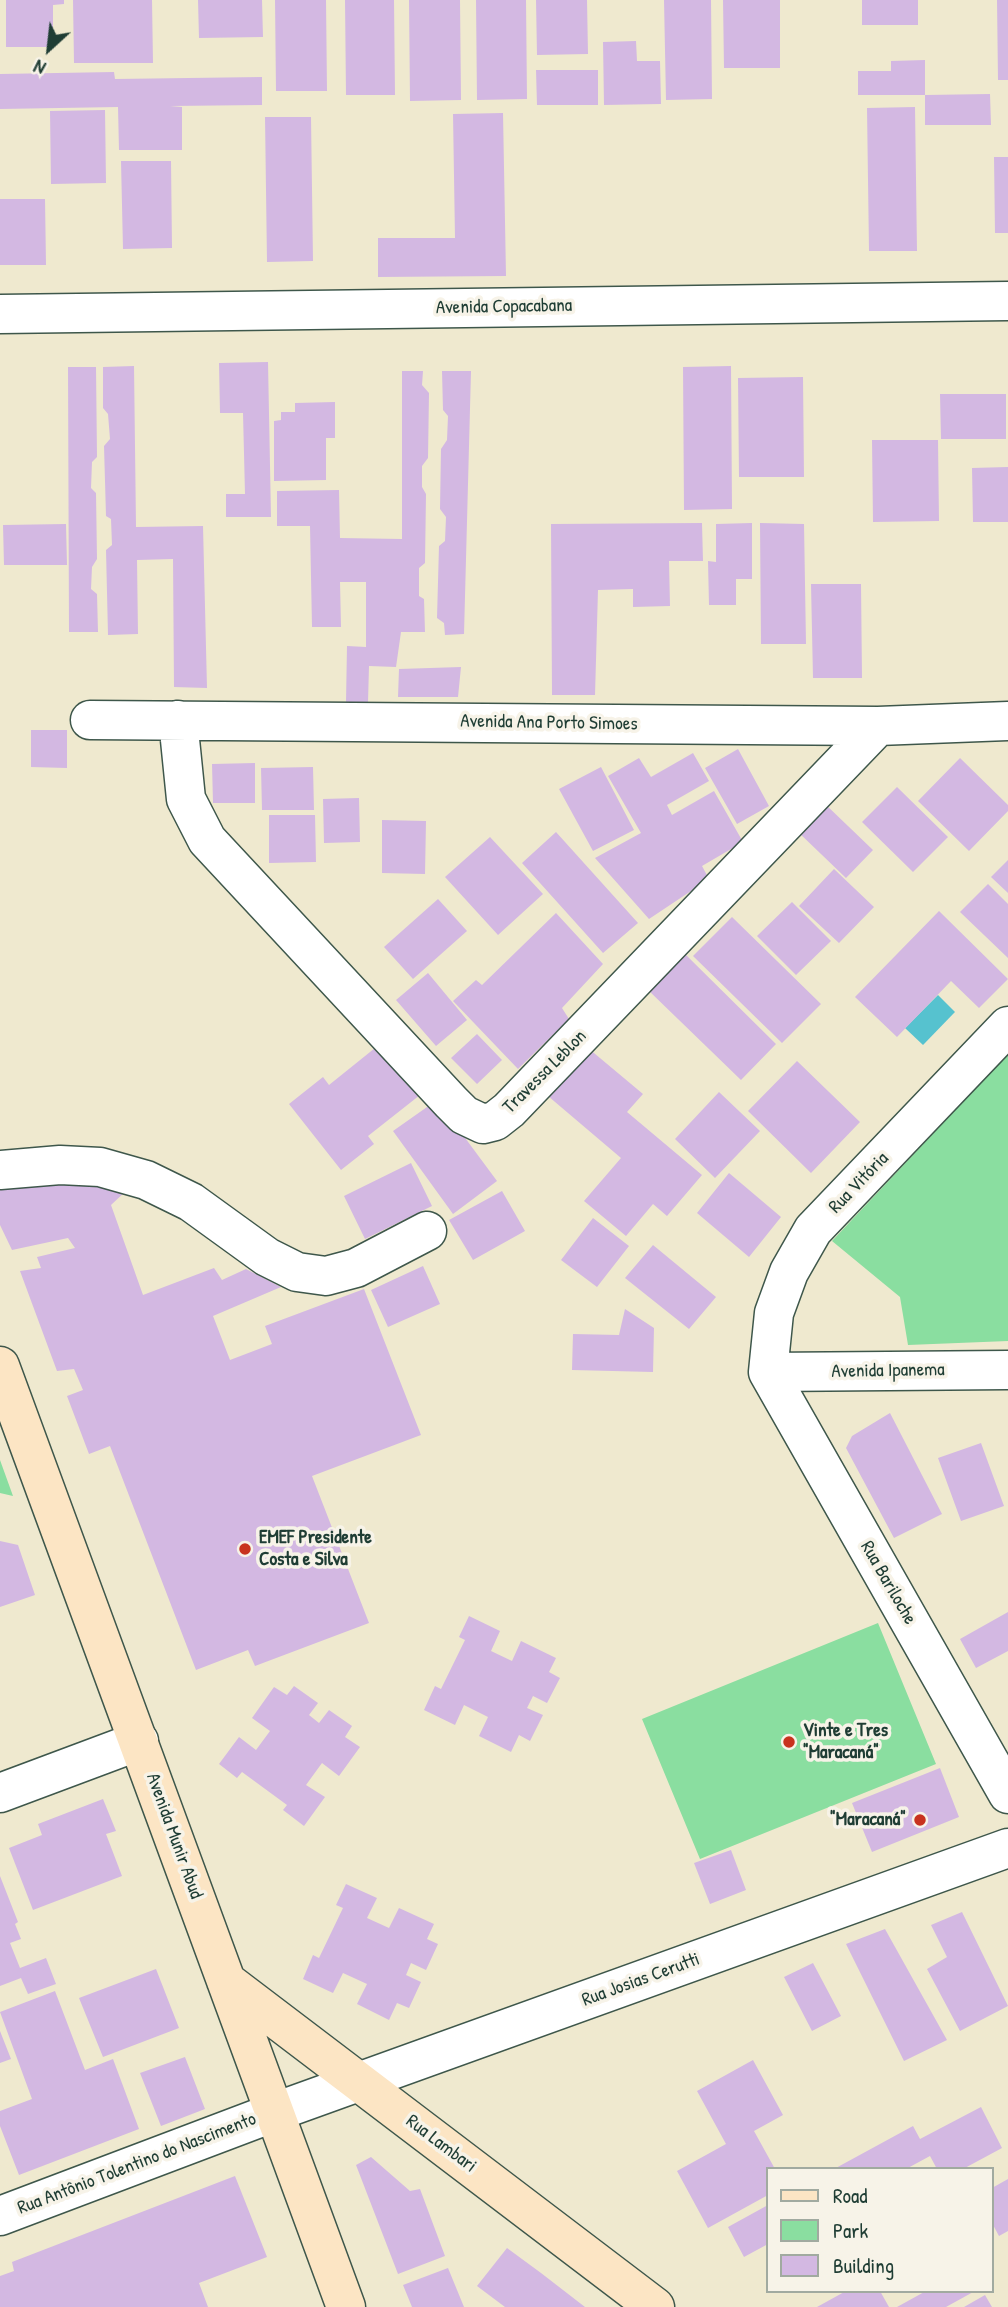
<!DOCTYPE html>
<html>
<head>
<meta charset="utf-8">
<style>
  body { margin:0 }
  #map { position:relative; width:1008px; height:2307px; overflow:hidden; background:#efe9cf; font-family:"Patrick Hand",sans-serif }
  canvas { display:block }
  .legend { position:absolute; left:766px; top:2167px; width:228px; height:126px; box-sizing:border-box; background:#f7f3e8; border:2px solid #a1aaa0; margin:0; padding:9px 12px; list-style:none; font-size:21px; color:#1f3d34 }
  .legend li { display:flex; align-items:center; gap:14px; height:35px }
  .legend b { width:35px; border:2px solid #a1aaa0 }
  .north { position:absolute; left:14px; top:14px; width:70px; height:70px; -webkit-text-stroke:5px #f7f3e8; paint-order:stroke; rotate:207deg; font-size:19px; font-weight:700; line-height:28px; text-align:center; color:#1f3d34 }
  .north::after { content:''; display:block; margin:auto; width:24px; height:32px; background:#1f3d34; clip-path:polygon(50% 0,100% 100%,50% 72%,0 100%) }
</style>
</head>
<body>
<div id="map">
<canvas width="1008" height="2307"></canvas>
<ul class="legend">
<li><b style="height:9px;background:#fce5c4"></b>Road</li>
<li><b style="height:19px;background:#8adea0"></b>Park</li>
<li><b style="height:19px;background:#d3b8e2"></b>Building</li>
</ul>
<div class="north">N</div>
</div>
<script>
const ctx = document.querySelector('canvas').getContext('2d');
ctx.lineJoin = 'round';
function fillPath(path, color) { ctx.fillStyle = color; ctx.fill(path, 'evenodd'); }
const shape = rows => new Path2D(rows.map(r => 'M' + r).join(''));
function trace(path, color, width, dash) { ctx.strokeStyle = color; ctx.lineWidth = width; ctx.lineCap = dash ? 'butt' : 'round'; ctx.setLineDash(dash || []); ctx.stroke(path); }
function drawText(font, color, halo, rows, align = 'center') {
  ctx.font = font + ' "Patrick Hand",sans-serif'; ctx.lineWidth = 7; ctx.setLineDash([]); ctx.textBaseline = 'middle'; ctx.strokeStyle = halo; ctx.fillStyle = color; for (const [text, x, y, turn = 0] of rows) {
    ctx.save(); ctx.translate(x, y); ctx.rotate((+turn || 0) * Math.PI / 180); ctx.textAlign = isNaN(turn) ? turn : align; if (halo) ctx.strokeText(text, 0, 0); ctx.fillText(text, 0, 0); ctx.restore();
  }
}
const green = shape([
  [1008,1054,1008,1341,908,1345,900,1297,832,1241],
  [0,1460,13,1496,0,1493],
  [878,1623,936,1764,700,1859,642,1719]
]);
const water = shape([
  [938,995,955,1012,923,1045,905,1028]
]);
const building = shape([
  [6,0,64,0,64,4,53,5,53,47,6,47],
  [73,0,152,0,153,63,74,63],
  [198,0,262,0,263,37,199,38],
  [275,0,326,0,327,91,276,91],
  [345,0,394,0,395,95,346,95],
  [409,0,460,0,461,100,410,101],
  [476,0,526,0,527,99,477,100],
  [536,0,587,0,588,54,537,55],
  [664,0,711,0,712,99,666,100],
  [723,0,780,0,780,68,724,68],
  [862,0,918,0,918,25,862,25],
  [997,0,1008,0,1008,80,998,80],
  [636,41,637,61,660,61,661,104,604,105,603,42],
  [925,60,925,95,858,95,858,71,891,71,891,61],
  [536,70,598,70,598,105,537,105],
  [114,72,115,79,262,77,262,105,170,106,182,107,182,150,119,150,118,107,0,109,0,74],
  [990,94,991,125,925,125,925,95],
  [915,107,917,251,869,251,867,108],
  [105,110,106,183,51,184,50,111],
  [503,113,506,276,378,277,378,238,455,238,453,114],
  [265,117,311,117,313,261,267,262],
  [994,157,1008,157,1008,233,995,233],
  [121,161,171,161,172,248,123,249],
  [0,199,45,199,46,265,0,265],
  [268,362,271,517,226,517,226,494,245,494,243,413,220,413,219,363],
  [134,366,136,527,203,526,207,688,174,687,173,559,137,560,138,634,108,635,106,550,112,545,111,519,106,516,104,446,110,439,108,414,103,408,103,367],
  [731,366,732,509,684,510,683,367],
  [68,367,96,367,97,457,92,462,91,488,96,493,97,559,92,567,91,589,97,594,98,632,69,632],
  [402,371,423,371,422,385,429,393,428,458,422,466,422,487,426,494,425,563,419,568,419,596,424,599,425,632,401,632,396,667,369,666,368,702,346,702,347,646,366,647,366,582,340,582,341,627,312,627,310,526,277,526,277,491,339,490,340,538,402,539],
  [442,371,471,371,464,634,445,635,444,623,437,618,439,546,445,541,446,517,440,509,441,449,447,440,448,416,443,410],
  [803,377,804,477,739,477,738,378],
  [940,394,1006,394,1006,439,941,439],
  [335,402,335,438,326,438,326,480,274,481,274,421,281,420,281,412,295,412,295,403],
  [872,440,938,440,939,521,873,522],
  [1008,467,1008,522,973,522,972,468],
  [702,523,703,561,669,561,670,606,633,607,633,589,598,590,595,695,552,695,551,524],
  [752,523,752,579,736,579,736,605,709,605,708,561,716,562,716,524],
  [760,523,804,524,806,644,761,644],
  [66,524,67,565,4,565,3,525],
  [811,584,861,584,862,678,813,678],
  [461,667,458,697,398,697,399,669],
  [31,730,67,730,67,768,31,767],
  [738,749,769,806,737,824,705,768],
  [693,753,709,781,667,805,672,815,714,791,743,842,702,866,709,879,649,919,595,858,641,833,608,776,639,758,651,777],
  [960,758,1008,805,1008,811,969,851,918,801],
  [255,763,255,803,213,803,212,764],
  [313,767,314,810,262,810,261,768],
  [601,767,634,830,593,851,559,789],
  [897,787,948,837,913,872,862,822],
  [359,798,360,842,324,843,323,799],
  [823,802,873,850,846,878,796,830],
  [269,815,315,815,316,862,269,863],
  [382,820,426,821,425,874,382,873],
  [556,832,638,923,603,953,522,863],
  [490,837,543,894,498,935,445,877],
  [1008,860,1008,893,991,877],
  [834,869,874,907,839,943,799,906],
  [988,884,1008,904,1008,958,960,912],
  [438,899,467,931,413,979,384,947],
  [792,902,831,941,796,975,757,936],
  [939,911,1008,979,979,1008,951,981,897,1037,855,997],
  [556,913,603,964,562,1008,569,1019,518,1069,453,1001,476,980,482,985],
  [732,917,821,1004,782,1043,693,956],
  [684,953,776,1044,741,1080,647,989],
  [428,973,467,1020,436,1046,396,1000],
  [477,1034,502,1060,477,1084,451,1058],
  [380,1044,420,1095,368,1136,374,1144,341,1170,289,1104,323,1077,329,1085],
  [588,1048,643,1094,627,1112,702,1175,667,1216,653,1204,626,1236,584,1201,621,1158,548,1096],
  [797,1061,860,1122,811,1173,748,1111],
  [719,1092,760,1131,715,1178,675,1139],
  [437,1100,497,1181,453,1214,393,1131],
  [411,1163,432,1206,365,1239,344,1196],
  [729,1173,781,1217,749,1257,697,1213],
  [85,1175,127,1190,111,1205,143,1295,214,1268,222,1280,246,1269,281,1287,213,1316,230,1360,272,1344,265,1326,364,1289,421,1435,312,1476,369,1623,255,1666,248,1650,196,1670,110,1446,89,1454,67,1396,83,1390,74,1369,57,1371,20,1271,41,1268,37,1257,75,1248,68,1238,12,1250,0,1225,0,1183],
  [502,1191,525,1231,473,1260,449,1220],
  [593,1218,629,1246,597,1287,561,1260],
  [653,1245,716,1297,689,1329,625,1278],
  [423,1266,440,1304,388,1327,371,1290],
  [625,1309,654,1328,653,1372,572,1370,573,1334,619,1335],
  [890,1413,942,1514,894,1538,846,1448,852,1436],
  [981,1443,1004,1506,961,1521,938,1458],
  [0,1541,18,1545,35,1595,0,1607],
  [1008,1612,1008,1651,976,1668,960,1639],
  [469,1616,500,1631,491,1651,512,1661,521,1641,556,1658,549,1672,560,1678,547,1703,533,1696,527,1708,543,1715,530,1741,519,1735,511,1752,479,1736,488,1717,464,1705,455,1725,424,1710,435,1686,441,1689,465,1640,459,1637],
  [294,1686,318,1703,309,1715,319,1723,329,1710,352,1726,345,1737,360,1747,339,1776,322,1763,306,1785,325,1797,304,1826,283,1810,287,1805,242,1772,237,1778,219,1764,239,1737,256,1750,270,1731,252,1718,274,1687,287,1695],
  [940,1768,959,1817,872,1852,852,1803],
  [103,1799,116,1831,106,1834,122,1876,33,1910,9,1848,42,1835,38,1824],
  [731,1850,746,1890,710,1904,694,1863],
  [0,1876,18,1922,15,1924,21,1939,10,1943,20,1968,46,1958,56,1984,28,1994,21,1978,0,1986],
  [346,1884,377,1898,367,1918,389,1928,399,1908,434,1924,427,1939,438,1944,426,1970,411,1963,406,1975,421,1982,409,2008,397,2003,389,2020,357,2004,367,1984,343,1973,333,1993,303,1979,313,1955,319,1958,343,1908,336,1905],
  [962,1912,1008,2006,960,2031,927,1969,947,1957,931,1925],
  [885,1929,947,2040,904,2061,846,1944],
  [813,1963,841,2016,812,2031,784,1977],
  [156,1969,179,2028,103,2057,79,1998],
  [55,1991,85,2070,113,2059,139,2129,19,2175,0,2126,0,2111,32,2099,0,2012],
  [0,2031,11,2059,0,2063],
  [185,2057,205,2109,161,2126,140,2073],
  [753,2060,783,2115,754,2131,775,2169,768,2169,768,2195,708,2228,677,2171,726,2144,697,2091],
  [981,2107,1002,2148,963,2169,937,2169,930,2156,906,2169,834,2169,913,2126,920,2139],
  [371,2157,410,2191,420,2189,445,2256,398,2274,356,2165],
  [235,2176,267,2257,199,2283,208,2307,0,2307,0,2276,14,2271,12,2262],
  [1008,2179,1008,2231,999,2236,992,2223,992,2188],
  [768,2205,768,2244,744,2257,728,2227],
  [507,2248,541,2273,585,2307,505,2307,477,2286],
  [448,2268,464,2307,412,2307,403,2285],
  [846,2291,880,2291,889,2307,817,2307],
  [926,2291,975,2291,946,2307,897,2307],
  [985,2295,992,2307,964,2307]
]);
const street = shape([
  [0,314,1008,301],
  [90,720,878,726,1008,721],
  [178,720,186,799,207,840,451,1102,464,1115,483,1124,495,1121,509,1110,878,726],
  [0,1170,60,1165,100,1167,146,1180,191,1202,267,1257,297,1272,326,1276,356,1268,427,1231],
  [768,1372,1008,1794],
  [768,1372,774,1313,789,1272,813,1230,1008,1026],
  [768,1372,1008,1370],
  [0,1793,139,1741],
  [0,2216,275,2112,1008,1848]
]);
const secondary = shape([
  [0,1366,346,2307],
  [226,1981,655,2307]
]);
const markers = [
  [245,1549,7,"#c8321e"],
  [789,1742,7,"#c8321e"],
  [920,1820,7,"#c8321e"]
];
const streetNames = [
  ["Avenida Copacabana",504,307,-1],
  ["Avenida Ana Porto Simoes",549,723,1],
  ["Travessa Leblon",545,1072,-45],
  ["Rua Vitória",859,1183,-46],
  ["Avenida Ipanema",888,1371,-1],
  ["Rua Bariloche",888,1583,60],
  ["Avenida Munir Abud",174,1836,70],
  ["Rua Josias Cerutti",641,1980,-20],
  ["Rua Lambari",441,2144,37],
  ["Rua Antônio Tolentino do Nascimento",137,2164,-21]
];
const poiNames = [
  ["EMEF Presidente",259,1538],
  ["Costa e Silva",259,1560],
  ["Vinte e Tres",803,1731],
  ["\"Maracaná\"",803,1753],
  ["\"Maracaná\"",906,1820,"right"]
];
fillPath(green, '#8adea0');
fillPath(water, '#56c2cf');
fillPath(building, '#d3b8e2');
trace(street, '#3e574b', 41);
trace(secondary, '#3e574b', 41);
trace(street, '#fff', 38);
trace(secondary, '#fce5c4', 38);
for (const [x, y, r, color] of markers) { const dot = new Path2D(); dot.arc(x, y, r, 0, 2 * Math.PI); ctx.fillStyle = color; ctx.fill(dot); trace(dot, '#f7f3e8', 2.5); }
drawText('19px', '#1f3d34', '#f7f3e8', streetNames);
drawText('bold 19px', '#1f3d34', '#f7f3e8', poiNames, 'left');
</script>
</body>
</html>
